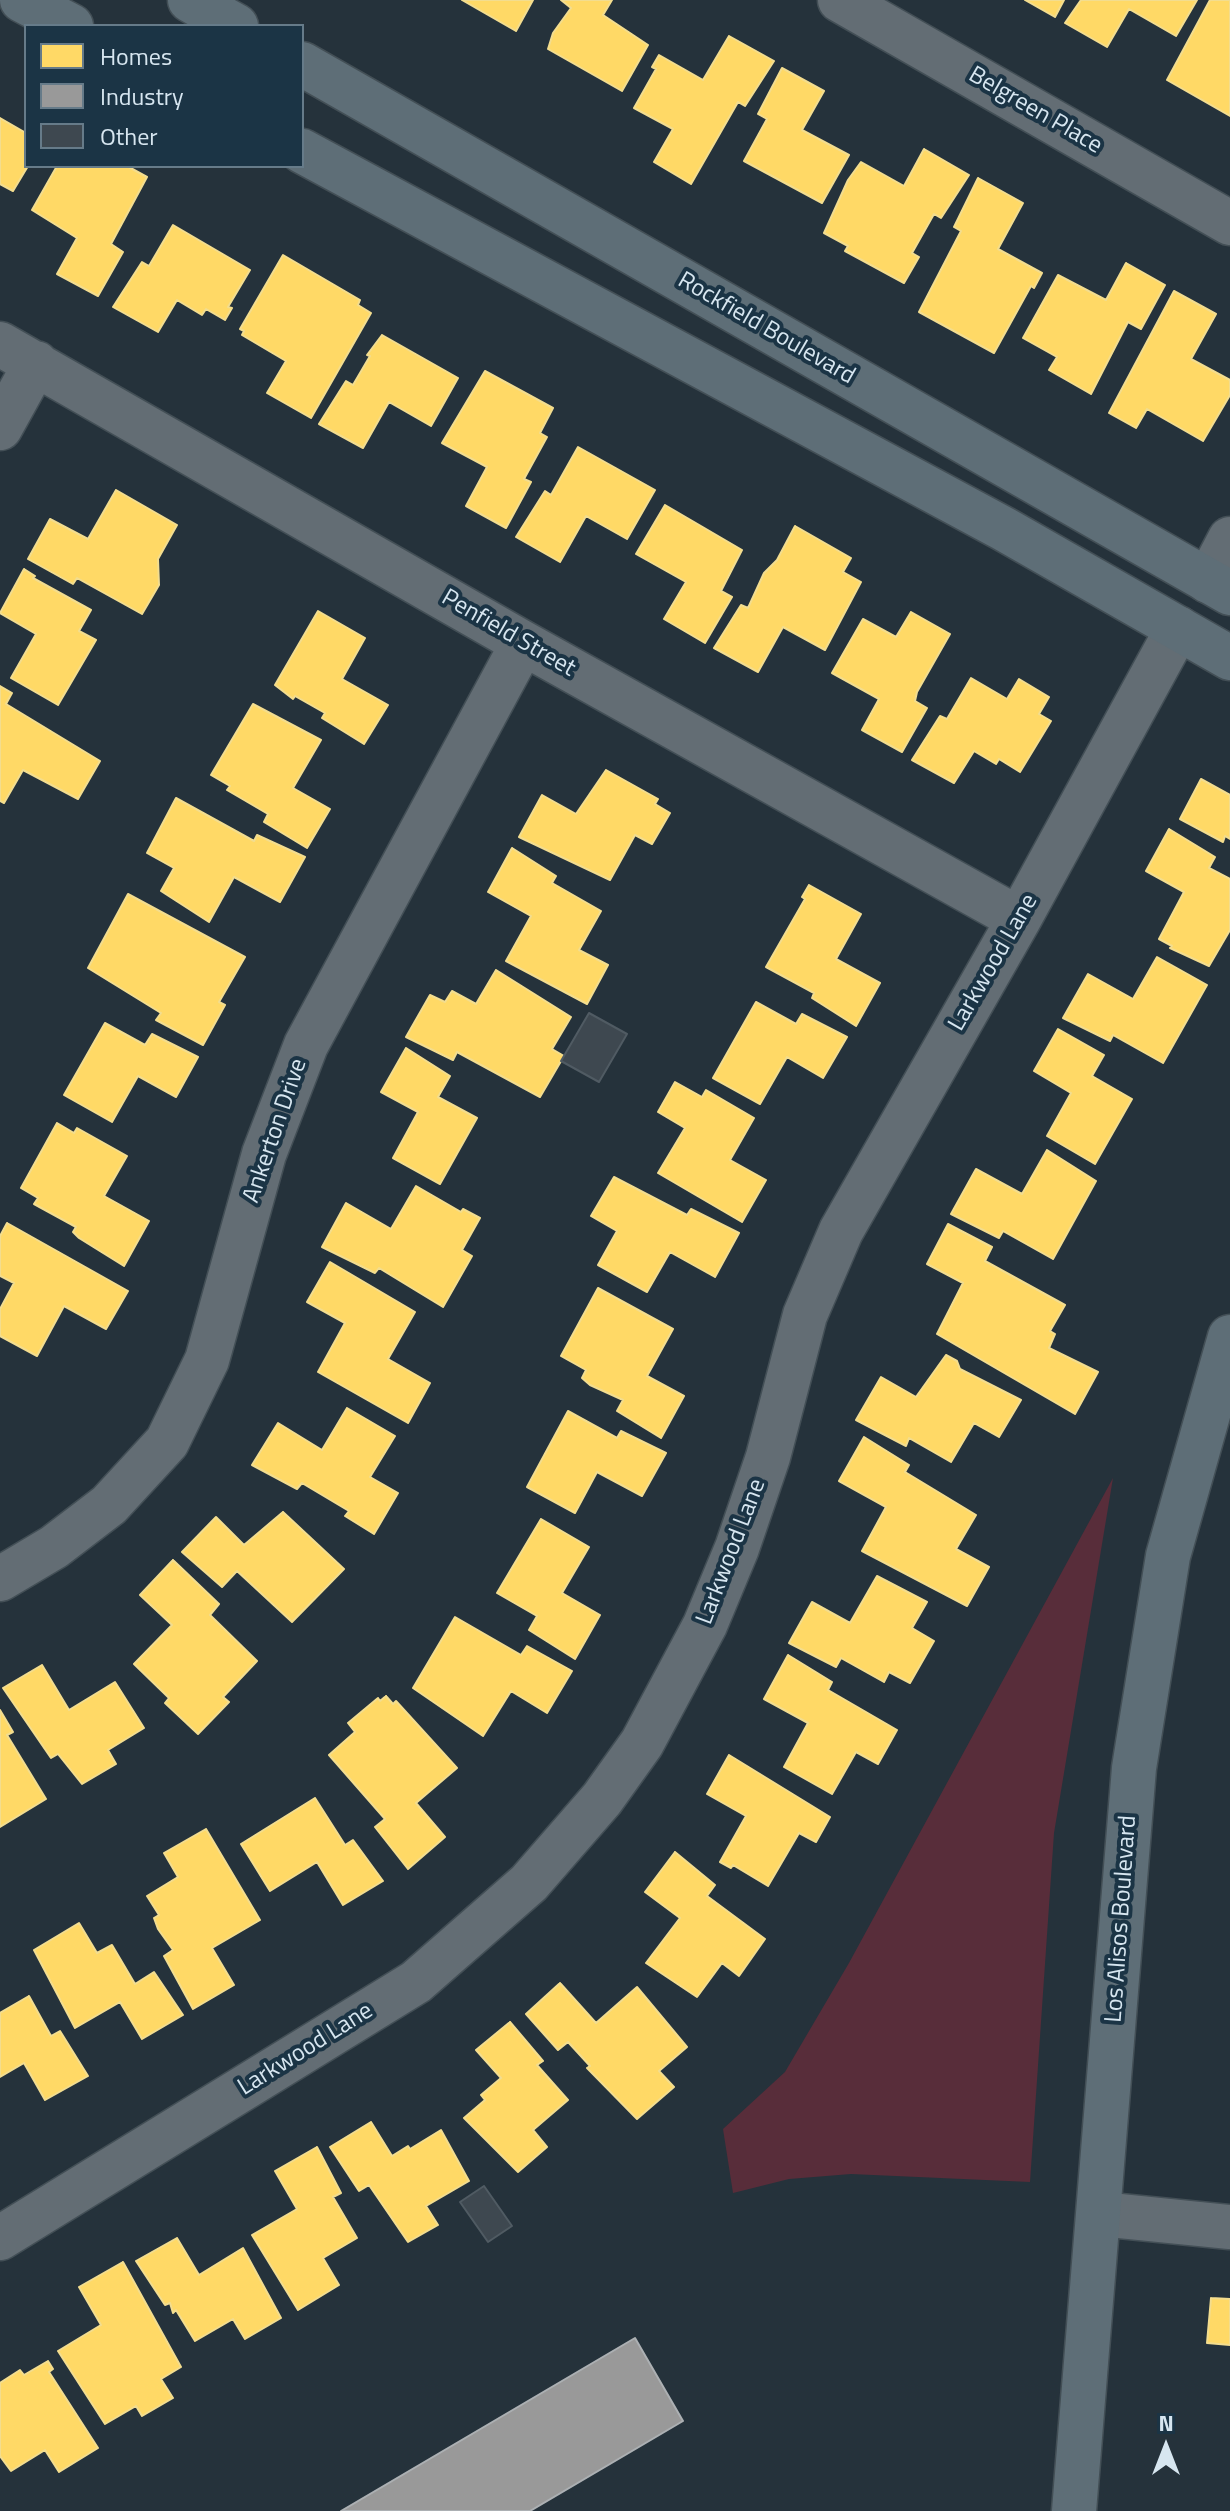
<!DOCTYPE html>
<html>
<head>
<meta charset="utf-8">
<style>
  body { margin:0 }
  #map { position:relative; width:1230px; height:2511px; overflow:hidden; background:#25323b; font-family:"Titillium Web",sans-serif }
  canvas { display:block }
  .legend { position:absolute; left:24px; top:24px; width:280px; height:144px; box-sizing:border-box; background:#1b3445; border:2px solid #667b89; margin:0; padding:10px 14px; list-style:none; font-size:24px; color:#d7e6f0 }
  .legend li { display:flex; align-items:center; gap:16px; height:40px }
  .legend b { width:40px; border:2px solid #667b89 }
  .north { position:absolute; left:1126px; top:2407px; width:80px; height:80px; -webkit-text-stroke:6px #1b3445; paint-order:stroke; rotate:0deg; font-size:22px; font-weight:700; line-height:32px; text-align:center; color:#d7e6f0 }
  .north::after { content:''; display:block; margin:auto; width:28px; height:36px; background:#d7e6f0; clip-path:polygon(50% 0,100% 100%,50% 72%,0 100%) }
</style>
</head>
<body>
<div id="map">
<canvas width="1230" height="2511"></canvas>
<ul class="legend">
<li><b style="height:22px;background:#ffd966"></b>Homes</li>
<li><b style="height:22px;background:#999"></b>Industry</li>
<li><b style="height:22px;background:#3e4850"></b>Other</li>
</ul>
<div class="north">N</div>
</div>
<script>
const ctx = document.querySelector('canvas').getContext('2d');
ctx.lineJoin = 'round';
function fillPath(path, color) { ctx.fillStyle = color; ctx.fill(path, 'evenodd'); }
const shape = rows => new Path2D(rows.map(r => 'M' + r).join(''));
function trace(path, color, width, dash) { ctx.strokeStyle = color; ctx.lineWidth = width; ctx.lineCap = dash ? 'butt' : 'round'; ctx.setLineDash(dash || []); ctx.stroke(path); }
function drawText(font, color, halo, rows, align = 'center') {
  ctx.font = font + ' "Titillium Web",sans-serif'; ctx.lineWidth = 8; ctx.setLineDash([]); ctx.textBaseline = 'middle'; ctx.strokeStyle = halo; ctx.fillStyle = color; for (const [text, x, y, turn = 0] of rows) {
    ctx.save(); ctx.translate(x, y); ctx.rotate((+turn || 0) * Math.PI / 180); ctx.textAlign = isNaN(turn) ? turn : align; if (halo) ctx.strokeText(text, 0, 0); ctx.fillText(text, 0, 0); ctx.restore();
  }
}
const green = shape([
  [1113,1478,1054,1833,1030,2182,851,2174,789,2179,733,2193,723,2129,785,2072,849,1963]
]);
const homes = shape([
  [462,0,533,0,516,31,462,0],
  [561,0,612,0,603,15,648,45,622,91,548,49,553,33,571,8,561,0],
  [1025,0,1064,0,1055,17,1025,0],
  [1081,0,1197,0,1176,36,1129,9,1107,47,1065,23,1081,0],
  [1210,0,1230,0,1230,116,1167,80,1210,0],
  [729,36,774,61,745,106,738,102,691,184,654,162,673,129,634,108,656,69,652,67,659,55,703,80,729,36],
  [782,68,824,91,802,130,849,155,822,203,744,161,767,119,758,114,782,68],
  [0,118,26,133,28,166,13,191,0,184,0,118],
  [924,149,969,175,941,218,934,214,912,253,919,257,904,283,845,251,848,246,824,233,848,180,861,162,904,186,924,149],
  [57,166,127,166,147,177,111,244,123,252,98,296,57,274,77,238,32,210,57,166],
  [978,178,1023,203,998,249,1042,273,1034,288,1031,286,994,353,919,312,961,231,954,227,978,178],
  [173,225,250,270,228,307,232,308,225,320,206,309,202,315,177,300,158,332,113,307,142,262,149,266,173,225],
  [283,255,360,300,358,305,371,313,311,418,267,393,286,361,242,335,244,331,240,329,283,255],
  [1126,263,1165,285,1141,329,1128,322,1091,394,1049,370,1057,357,1023,338,1058,275,1106,300,1126,263],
  [1174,291,1216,314,1191,359,1230,380,1230,395,1203,441,1147,409,1136,428,1109,413,1174,291],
  [382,335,458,378,431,426,389,402,363,448,319,424,346,381,353,385,370,356,367,355,382,335],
  [485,371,553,408,540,433,547,437,524,479,531,482,506,528,466,506,487,467,442,443,485,371],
  [578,447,655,490,627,539,586,516,560,562,516,537,545,491,551,495,578,447],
  [116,490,177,525,158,559,159,585,142,614,77,578,73,584,28,559,50,519,88,539,116,490],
  [665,505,742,550,721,591,732,597,705,643,664,619,686,582,636,554,665,505],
  [795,526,851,558,843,572,861,582,825,650,783,627,758,672,714,648,741,605,748,608,764,573,777,560,795,526],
  [24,569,35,576,33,578,91,610,79,631,96,640,58,705,11,678,36,634,0,613,24,569],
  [318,611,365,638,342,679,388,705,364,744,322,718,325,713,295,696,293,699,275,685,318,611],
  [911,612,950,634,917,692,915,701,927,708,902,752,862,730,879,699,832,673,863,619,896,637,911,612],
  [971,678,1007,699,1019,679,1049,697,1039,714,1051,721,1020,772,999,759,996,764,974,751,954,783,912,760,940,716,947,719,971,678],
  [0,686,12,693,6,704,100,761,78,799,23,770,4,803,0,801,0,686],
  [253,704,321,740,293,788,330,809,307,848,264,822,268,814,227,790,230,786,211,775,253,704],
  [606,770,658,799,655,804,670,813,652,844,635,835,610,880,519,837,542,795,576,814,606,770],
  [1201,779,1230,795,1230,839,1225,836,1223,842,1180,819,1201,779],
  [176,798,254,841,257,835,305,857,280,902,234,877,209,922,161,891,174,868,147,853,176,798],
  [1169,829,1215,857,1209,868,1230,879,1230,930,1209,966,1170,948,1172,946,1159,939,1184,892,1146,871,1169,829],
  [512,848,556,876,552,883,601,911,579,950,608,965,587,1004,506,961,531,916,488,892,512,848],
  [809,885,861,914,836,959,880,983,856,1026,812,998,814,993,766,967,805,899,802,897,809,885],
  [128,894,245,957,219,1002,225,1005,203,1045,156,1020,161,1013,88,968,128,894],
  [1157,957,1207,985,1163,1063,1113,1035,1110,1041,1063,1018,1088,974,1133,999,1157,957],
  [496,970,571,1017,552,1049,564,1056,540,1097,457,1052,453,1060,406,1037,430,995,445,1002,452,991,476,1004,496,970],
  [756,1002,796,1024,802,1014,847,1037,823,1078,787,1057,760,1104,713,1078,756,1002],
  [105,1023,145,1045,152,1034,198,1057,176,1097,138,1076,112,1122,64,1095,105,1023],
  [1058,1029,1104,1055,1092,1076,1132,1099,1095,1164,1047,1136,1071,1093,1034,1071,1058,1029],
  [406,1048,450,1076,438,1097,477,1118,440,1184,393,1158,418,1112,381,1092,406,1048],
  [675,1082,702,1097,706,1090,754,1118,730,1160,766,1180,742,1222,658,1173,685,1128,658,1112,675,1082],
  [57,1123,74,1133,77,1128,127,1156,104,1196,149,1221,124,1266,79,1238,73,1232,76,1227,34,1204,38,1198,21,1188,57,1123],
  [1047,1150,1096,1181,1053,1259,1003,1231,999,1238,951,1214,976,1169,1022,1194,1047,1150],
  [614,1177,687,1215,691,1209,739,1233,715,1277,670,1252,647,1292,598,1265,617,1231,591,1216,614,1177],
  [416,1186,461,1212,463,1209,480,1218,462,1250,472,1256,443,1307,379,1268,375,1273,322,1247,346,1203,391,1229,416,1186],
  [7,1223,128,1291,106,1329,64,1306,37,1356,0,1336,0,1309,14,1283,0,1276,0,1236,7,1223],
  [948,1224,992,1247,985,1261,1065,1305,1050,1331,1055,1334,1049,1348,1098,1372,1075,1414,937,1334,963,1283,927,1264,948,1224],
  [330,1262,415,1312,388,1359,430,1383,408,1423,318,1372,345,1323,307,1302,330,1262],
  [598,1288,673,1329,647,1376,684,1396,661,1438,617,1411,623,1400,590,1385,582,1378,586,1370,561,1356,598,1288],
  [946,1355,957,1361,960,1369,1021,1400,999,1437,974,1423,951,1462,909,1438,906,1446,856,1420,881,1377,916,1397,946,1355],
  [347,1408,395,1436,370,1477,398,1493,374,1534,345,1516,349,1511,302,1483,297,1489,252,1465,278,1423,322,1450,347,1408],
  [568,1411,617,1438,621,1431,666,1453,642,1496,597,1472,575,1513,527,1487,568,1411],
  [864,1437,909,1465,905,1472,976,1515,956,1549,989,1567,967,1606,862,1551,886,1507,839,1481,864,1437],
  [283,1512,344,1569,292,1622,237,1571,222,1587,182,1552,216,1517,244,1545,283,1512],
  [541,1519,589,1547,562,1593,600,1615,575,1659,529,1630,537,1616,497,1593,541,1519],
  [173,1560,219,1604,210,1615,257,1661,223,1697,229,1702,198,1734,165,1703,169,1698,134,1664,172,1625,140,1595,173,1560],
  [877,1576,927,1602,912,1628,934,1641,910,1683,889,1672,884,1682,841,1658,836,1667,789,1643,812,1602,850,1623,877,1576],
  [455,1617,521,1655,527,1646,572,1671,547,1713,511,1691,483,1736,413,1688,455,1617],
  [788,1655,832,1682,828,1690,897,1730,878,1764,856,1752,832,1794,784,1767,808,1723,764,1699,788,1655],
  [42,1665,69,1710,115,1682,144,1728,108,1750,116,1764,82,1784,58,1754,51,1758,3,1688,42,1665],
  [386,1696,393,1704,396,1701,457,1768,416,1803,445,1837,408,1869,375,1827,385,1819,329,1755,355,1732,348,1723,378,1698,380,1701,386,1696],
  [0,1710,13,1732,7,1735,46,1799,0,1827,0,1710],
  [729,1755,830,1817,816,1842,799,1833,768,1886,733,1865,731,1868,720,1862,746,1816,707,1794,729,1755],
  [315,1798,345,1845,353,1840,383,1881,343,1905,317,1862,270,1891,241,1844,315,1798],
  [206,1829,260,1920,212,1948,234,1985,193,2009,164,1956,173,1950,158,1929,154,1918,159,1915,147,1896,178,1877,164,1853,206,1829],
  [675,1852,715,1885,707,1896,765,1939,739,1976,722,1963,697,1997,646,1963,680,1918,645,1892,675,1852],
  [79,1923,97,1953,112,1945,135,1984,154,1972,183,2015,142,2039,120,2002,75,2028,34,1950,79,1923],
  [560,1983,596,2023,637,1987,687,2047,659,2071,674,2087,637,2119,587,2068,590,2066,568,2042,558,2050,526,2014,560,1983],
  [29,1996,51,2036,60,2031,88,2076,45,2100,24,2063,0,2077,0,2013,29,1996],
  [510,2022,543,2061,537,2065,568,2100,533,2130,547,2147,518,2172,464,2118,485,2100,481,2095,501,2078,476,2050,510,2022],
  [371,2122,392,2156,408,2146,410,2149,441,2130,469,2181,426,2206,438,2225,408,2242,369,2185,359,2191,330,2147,371,2122],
  [317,2147,341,2193,333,2197,357,2238,323,2258,339,2285,298,2310,252,2235,297,2209,275,2171,317,2147],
  [177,2238,199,2275,243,2248,281,2318,245,2339,233,2319,195,2341,176,2310,173,2313,170,2303,165,2305,136,2261,177,2238],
  [123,2262,181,2367,161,2379,173,2398,142,2416,136,2406,105,2424,58,2351,101,2325,79,2287,123,2262],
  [1211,2298,1230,2299,1230,2345,1207,2343,1211,2298],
  [48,2361,53,2369,49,2372,98,2448,59,2472,45,2450,11,2471,0,2456,0,2383,20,2370,24,2375,48,2361]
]);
const industry = shape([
  [635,2338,683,2421,530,2511,341,2511,635,2338]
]);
const building = shape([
  [589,1013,627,1034,599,1082,561,1061,589,1013],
  [484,2186,512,2226,488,2242,460,2202,484,2186]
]);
const minor = shape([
  [840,0,1230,223],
  [0,344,523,643,1019,919],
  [0,428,36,363],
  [1208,581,1230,539],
  [0,1579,54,1547,109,1505,167,1442,207,1360,264,1154,306,1045,523,643],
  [1100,2214,1230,2227],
  [0,2238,416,1982,529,1883,602,1799,642,1743,705,1625,737,1548,768,1457,805,1315,841,1231,1019,919,1178,628]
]);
const major = shape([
  [22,0,71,26],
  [190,0,236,26],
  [302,64,1230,593],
  [302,151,1004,529,1230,658],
  [1074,2511,1134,1768,1168,1556,1230,1337]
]);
const streetNames = [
  ["Belgreen Place",1035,111,30],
  ["Rockfield Boulevard",766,329,30],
  ["Penfield Street",508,634,30],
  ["Larkwood Lane",994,963,-60],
  ["Ankerton Drive",276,1131,-71],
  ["Larkwood Lane",732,1552,-69],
  ["Los Alisos Boulevard",1122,1919,-86],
  ["Larkwood Lane",306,2050,-32]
];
fillPath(green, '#582d3a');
fillPath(homes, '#ffd966');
trace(homes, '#f3dd8f', 2);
fillPath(industry, '#999');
trace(industry, '#acb0b3', 2);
fillPath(building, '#3e4850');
trace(building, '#505b63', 2);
trace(minor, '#434f56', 47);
trace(major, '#434f56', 47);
trace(minor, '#636d74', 44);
trace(major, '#5e6e77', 44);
drawText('24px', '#d7e6f0', '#1b3445', streetNames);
</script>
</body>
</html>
